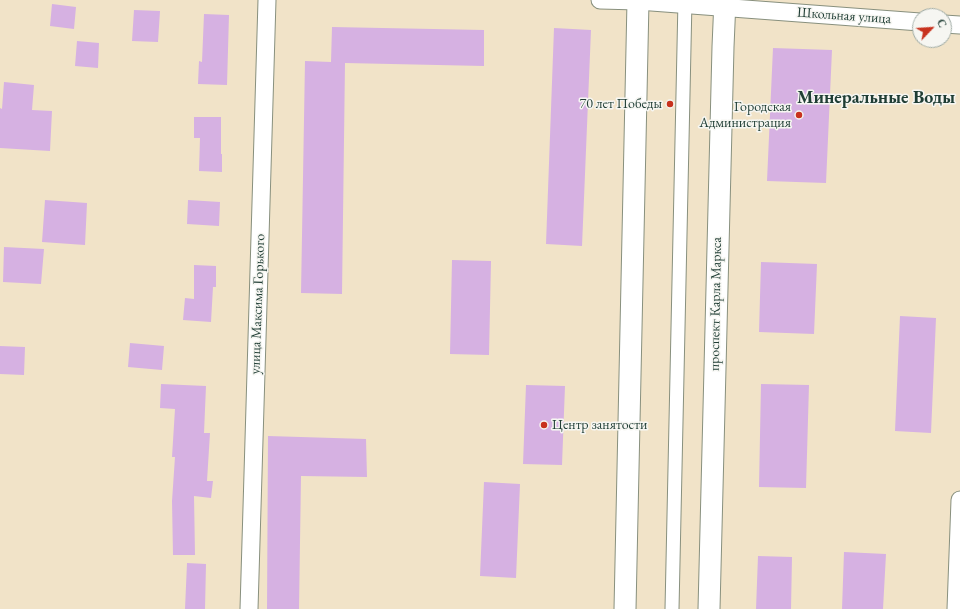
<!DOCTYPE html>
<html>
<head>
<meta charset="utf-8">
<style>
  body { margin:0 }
  #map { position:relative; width:960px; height:609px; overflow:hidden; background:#f1e3c8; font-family:"EB Garamond",serif }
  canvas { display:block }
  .north { position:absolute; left:912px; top:8px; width:40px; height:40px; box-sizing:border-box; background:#f6f6f2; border:1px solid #a0aca6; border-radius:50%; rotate:65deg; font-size:11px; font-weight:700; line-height:16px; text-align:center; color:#1f3d34 }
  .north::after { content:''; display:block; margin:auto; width:14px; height:18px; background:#c8321e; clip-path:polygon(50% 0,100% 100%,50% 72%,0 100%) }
</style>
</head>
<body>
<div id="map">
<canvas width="960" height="609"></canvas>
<div class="north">С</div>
</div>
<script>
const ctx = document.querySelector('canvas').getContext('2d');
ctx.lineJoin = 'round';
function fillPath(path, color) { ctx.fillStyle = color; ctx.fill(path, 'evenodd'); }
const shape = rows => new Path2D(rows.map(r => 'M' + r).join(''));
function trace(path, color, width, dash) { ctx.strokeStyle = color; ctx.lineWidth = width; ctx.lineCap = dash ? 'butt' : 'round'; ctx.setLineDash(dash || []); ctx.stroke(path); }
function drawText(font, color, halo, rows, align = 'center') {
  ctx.font = font + ' "EB Garamond",serif'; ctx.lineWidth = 3; ctx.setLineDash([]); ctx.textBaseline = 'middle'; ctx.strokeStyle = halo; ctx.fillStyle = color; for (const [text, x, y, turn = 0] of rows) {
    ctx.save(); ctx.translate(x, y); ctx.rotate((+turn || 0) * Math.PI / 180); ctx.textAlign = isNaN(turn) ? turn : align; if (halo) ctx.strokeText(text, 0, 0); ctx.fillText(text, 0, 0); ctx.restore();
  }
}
const building = shape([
  [52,4,76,7,74,29,50,26],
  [134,10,160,11,158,42,132,41],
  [204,14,229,15,227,85,198,84,199,61,202,62],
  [332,27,484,30,484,66,345,63,342,294,301,293,305,61,331,62],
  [554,28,591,30,582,246,546,244],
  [77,41,99,43,98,68,75,66],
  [773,48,832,50,826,183,767,181],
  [4,82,34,85,32,110,52,111,50,151,0,148,0,108,2,109],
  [194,117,221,117,221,154,222,154,222,172,199,171,200,138,194,138],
  [45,200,87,203,85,245,42,242],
  [188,200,220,202,219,226,187,224],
  [4,247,44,249,41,284,3,282],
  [452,260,491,261,489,355,450,354],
  [761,262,817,264,814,334,759,332],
  [194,265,216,266,216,287,213,287,211,322,183,320,185,298,194,299],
  [900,316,936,318,931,433,895,431],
  [130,343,164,346,162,370,128,367],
  [0,346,25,347,24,375,0,374],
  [161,384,206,386,204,433,210,433,207,481,213,481,211,498,194,496,195,555,173,555,172,501,175,457,172,457,175,409,160,408],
  [761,384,809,385,806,488,759,487],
  [526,385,565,386,562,465,523,464],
  [268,436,366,439,367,477,301,476,299,609,267,609],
  [484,482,520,484,516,578,480,576],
  [844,552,886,554,883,609,842,609],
  [758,556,792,557,791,609,756,609],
  [187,563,206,564,205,609,185,609]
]);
const pedestrian = shape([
  [672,609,685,0]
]);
const minor = shape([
  [600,0,638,1,920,22],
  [944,24,960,25],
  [249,609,267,0],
  [956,609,960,500]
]);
const tertiary = shape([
  [625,609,638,1],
  [709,609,723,47,725,0]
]);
const markers = [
  [670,104,4,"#c8321e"],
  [799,115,4,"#c8321e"],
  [544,425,4,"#c8321e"]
];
const streetNames = [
  ["Школьная улица",844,16,4],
  ["улица Максима Горького",258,304,-88],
  ["проспект Карла Маркса",716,304,-89]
];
const poiNames = [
  ["70 лет Победы",662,104],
  ["Городская",791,107],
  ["Администрация",791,123],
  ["Центр занятости",552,425,"left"]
];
const districtNames = [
  ["Минеральные Воды",876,98]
];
fillPath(building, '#d6b1e2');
trace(pedestrian, '#88907e', 15);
trace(minor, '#88907e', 19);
trace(tertiary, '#88907e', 23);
trace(pedestrian, '#fff', 13);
trace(minor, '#fff', 17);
trace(tertiary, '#fff', 21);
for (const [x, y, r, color] of markers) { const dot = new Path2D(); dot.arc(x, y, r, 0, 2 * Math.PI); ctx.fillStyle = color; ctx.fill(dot); trace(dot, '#f6f6f2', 1.5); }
drawText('14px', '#1f3d34', '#f6f6f2', streetNames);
drawText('14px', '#1f3d34', '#f6f6f2', poiNames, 'right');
drawText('bold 18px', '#1f3d34', '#f6f6f2', districtNames);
</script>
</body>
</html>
